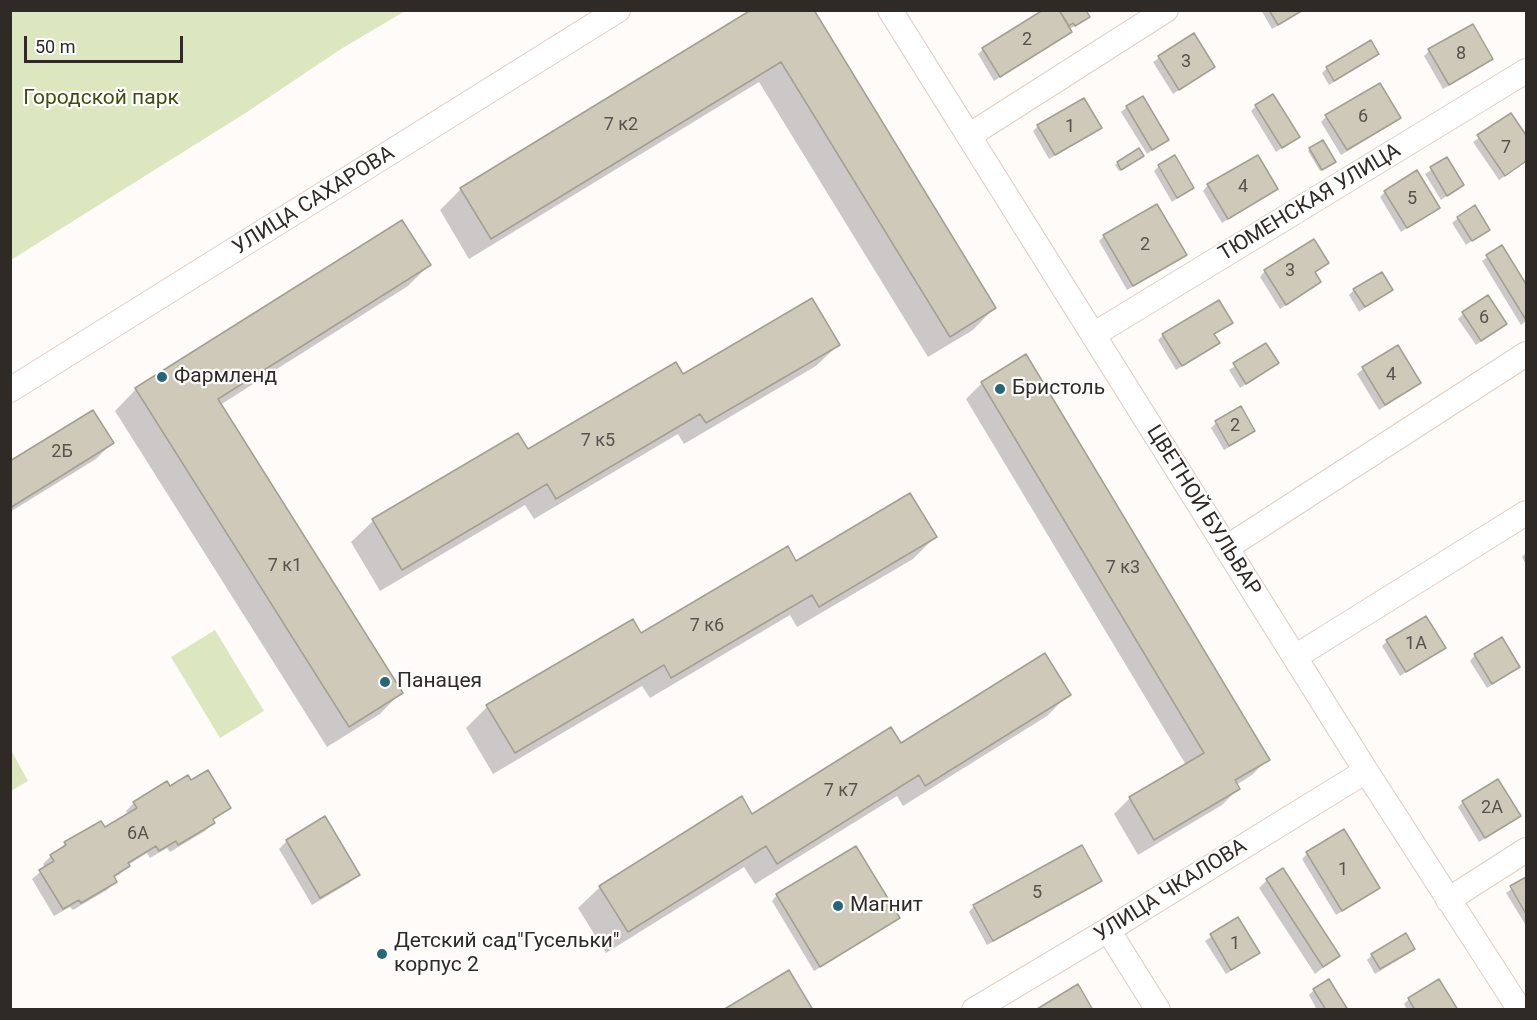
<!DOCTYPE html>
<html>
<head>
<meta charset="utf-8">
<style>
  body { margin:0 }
  #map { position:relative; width:1537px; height:1020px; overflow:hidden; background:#fefbf9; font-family:Roboto,sans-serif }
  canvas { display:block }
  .frame { position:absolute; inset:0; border:12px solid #302a27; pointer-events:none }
  .scale { position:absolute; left:24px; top:36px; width:159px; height:27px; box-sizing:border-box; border:3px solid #302a27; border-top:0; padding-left:8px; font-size:18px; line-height:21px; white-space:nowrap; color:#302a27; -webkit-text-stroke:4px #fff; paint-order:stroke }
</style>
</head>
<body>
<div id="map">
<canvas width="1537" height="1020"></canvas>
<div class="frame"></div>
<div class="scale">50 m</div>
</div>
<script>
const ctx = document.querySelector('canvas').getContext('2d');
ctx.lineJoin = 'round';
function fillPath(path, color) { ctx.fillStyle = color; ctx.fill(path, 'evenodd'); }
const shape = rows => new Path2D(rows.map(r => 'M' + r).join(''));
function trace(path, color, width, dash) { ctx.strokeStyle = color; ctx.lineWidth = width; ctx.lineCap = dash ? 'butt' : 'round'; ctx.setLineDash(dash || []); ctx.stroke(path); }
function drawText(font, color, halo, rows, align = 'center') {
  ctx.font = font + ' Roboto,sans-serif'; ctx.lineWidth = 4.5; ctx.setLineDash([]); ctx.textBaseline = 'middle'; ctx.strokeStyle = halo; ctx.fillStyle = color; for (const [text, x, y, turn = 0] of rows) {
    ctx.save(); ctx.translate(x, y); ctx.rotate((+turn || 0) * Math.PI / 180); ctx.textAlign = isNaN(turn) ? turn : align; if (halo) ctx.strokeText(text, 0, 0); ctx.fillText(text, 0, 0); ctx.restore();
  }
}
const green = shape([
  [11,10,405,10,405,11,341,49,247,112,11,260],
  [215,630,264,711,220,738,171,657],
  [11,750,28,781,11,791,10,791]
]);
const shadow = shape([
  [754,10,994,308,973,330,928,357,759,82,469,259,440,210,461,189],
  [1046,10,1085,10,1088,16,1069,30,1070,32,1065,37,994,81,978,54,983,49],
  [1261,10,1305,10,1272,29],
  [1194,35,1213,67,1173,94,1153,62],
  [1429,51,1491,59,1486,64,1443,89,1424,56],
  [1377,54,1372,59,1329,85,1322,73,1327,68],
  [1256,106,1298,137,1276,152,1251,111],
  [1127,107,1167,140,1147,154,1121,112],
  [1511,115,1526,138,1526,162,1499,180,1473,142],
  [1326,117,1399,118,1394,123,1341,155,1321,122],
  [1038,126,1100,128,1095,133,1049,159,1033,131],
  [1310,149,1332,164,1320,171,1308,151],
  [1138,150,1139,158,1119,171,1115,165],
  [1447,159,1462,185,1441,200,1425,174],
  [1159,166,1192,188,1172,202,1154,171],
  [1208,185,1276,189,1271,194,1222,223,1203,191],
  [1385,192,1438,207,1401,232,1380,197],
  [1458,218,1488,229,1466,245,1452,223],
  [1104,236,1185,255,1180,260,1127,290,1099,241],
  [1502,247,1526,287,1526,321,1521,325,1482,261],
  [1328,262,1314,273,1319,282,1314,287,1280,309,1260,277,1265,271],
  [429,265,408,286,220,405,401,692,380,714,327,747,115,411,136,389],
  [1391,289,1359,312,1349,295,1354,290],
  [1463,314,1505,324,1476,345,1458,319],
  [1231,322,1213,335,1218,343,1213,348,1176,370,1158,340,1163,335],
  [838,345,816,366,684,444,678,434,534,519,525,505,380,591,351,542,373,521,518,435,528,451,683,376],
  [1266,345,1277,363,1240,388,1229,370],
  [1398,347,1419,383,1414,388,1379,410,1357,374,1363,369],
  [1026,356,1268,759,1252,775,1236,785,1238,789,1222,805,1138,855,1114,814,1130,798,1186,765,966,399,982,383],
  [1216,423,1253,431,1248,436,1224,450,1211,428],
  [112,443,96,459,10,512,10,463],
  [935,537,913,559,797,627,790,615,650,698,642,686,493,774,466,728,487,707,795,563],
  [1526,553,1526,564,1522,557],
  [1387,641,1444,648,1400,676,1382,646],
  [1475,655,1519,667,1487,688,1470,661],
  [1069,694,1047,716,903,806,897,796,755,884,744,867,606,953,578,908,600,887,900,745],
  [190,782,229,808,212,821,213,823,205,831,170,852,167,848,150,858,147,853,128,865,120,874,113,878,115,882,107,890,73,910,70,907,54,916,32,879,45,868,43,864,51,856,65,844,104,830,128,815,126,811,134,803,169,788],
  [1463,802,1519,816,1514,821,1479,842,1458,807],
  [1344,831,1378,888,1373,893,1336,915,1302,859,1307,854],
  [287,841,358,875,349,883,312,905,279,849],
  [1526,878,1526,923,1525,924,1506,893],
  [1267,880,1338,956,1315,974,1259,888],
  [1100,881,1095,886,987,945,969,912,974,906],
  [777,895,898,918,893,923,814,971,772,901],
  [1237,919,1258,953,1226,974,1205,941],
  [1413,949,1408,954,1375,974,1367,960,1372,955],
  [1314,990,1346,1010,1317,1010,1309,995],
  [1409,999,1456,1010,1407,1010,1404,1004]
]);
const building = shape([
  [751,10,814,10,996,308,950,337,781,62,491,239,460,188,751,10],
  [1043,10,1059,10,1072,32,1000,77,982,48,1043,10],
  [1059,10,1086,10,1090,17,1075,26,1073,23,1069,26,1059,10],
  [1269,10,1303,10,1278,25,1269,10],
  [1473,24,1493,59,1449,85,1428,49,1473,24],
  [1194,33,1215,67,1179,90,1158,56,1194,33],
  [1371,40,1379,54,1334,81,1326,67,1371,40],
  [1380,83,1401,118,1347,150,1325,115,1380,83],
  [1273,94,1300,137,1282,148,1255,105,1273,94],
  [1143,96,1169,140,1152,150,1126,106,1143,96],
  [1084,98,1102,128,1055,155,1037,125,1084,98],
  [1511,113,1526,135,1526,161,1505,176,1477,135,1511,113],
  [1323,140,1336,162,1322,170,1309,148,1323,140],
  [1139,148,1144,156,1121,170,1117,162,1139,148],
  [1175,155,1194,188,1177,198,1158,165,1175,155],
  [1258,155,1278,189,1228,219,1207,184,1258,155],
  [1447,157,1464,185,1447,196,1430,167,1447,157],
  [1417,170,1440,208,1407,228,1384,191,1417,170],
  [1157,204,1187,255,1133,286,1103,235,1157,204],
  [1475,205,1490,230,1472,241,1457,217,1475,205],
  [402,220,431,265,218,399,403,693,349,727,135,388,402,220],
  [1314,239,1329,263,1315,272,1321,282,1286,305,1264,270,1314,239],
  [1502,245,1526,284,1526,320,1486,255,1502,245],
  [1382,272,1393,290,1365,307,1353,289,1382,272],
  [1488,295,1507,324,1481,341,1462,312,1488,295],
  [812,298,840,345,706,423,700,414,556,499,547,484,402,570,372,519,518,433,528,449,676,362,683,374,812,298],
  [1219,300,1233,323,1214,334,1220,343,1182,366,1162,334,1219,300],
  [1266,343,1279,363,1246,384,1233,363,1266,343],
  [1398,345,1421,383,1385,405,1362,367,1398,345],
  [1026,354,1270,760,1235,780,1240,789,1154,840,1129,797,1204,753,981,382,1026,354],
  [1241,406,1255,431,1229,446,1215,421,1241,406],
  [93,410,114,443,10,508,10,461,93,410],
  [910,493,937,537,819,607,812,595,671,678,664,665,515,753,486,705,633,619,641,633,788,546,796,561,910,493],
  [1426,616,1446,648,1406,672,1386,640,1426,616],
  [1502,637,1520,667,1492,684,1474,654,1502,637],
  [1045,653,1071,695,925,786,919,775,777,864,766,846,628,932,599,886,742,796,752,814,891,727,901,743,1045,653],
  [208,770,231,808,213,819,215,823,178,845,176,841,159,851,156,846,128,863,130,866,114,876,117,882,81,903,79,900,63,909,39,870,54,861,50,855,66,845,64,842,101,821,105,827,137,808,133,802,167,781,170,786,188,775,191,780,208,770],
  [1498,779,1521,816,1485,838,1462,801,1498,779],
  [325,816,360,875,320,898,286,840,325,816],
  [1344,829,1380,888,1342,911,1306,852,1344,829],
  [1082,845,1102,881,993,941,973,905,1082,845],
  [856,846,900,918,820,967,776,894,856,846],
  [1283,868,1340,956,1323,967,1266,879,1283,868],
  [1526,877,1526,914,1510,886,1526,877],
  [1238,917,1260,953,1231,970,1210,934,1238,917],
  [1406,933,1415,949,1380,969,1371,954,1406,933],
  [789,970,813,1010,723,1010,789,970],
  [1329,979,1348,1010,1326,1010,1313,989,1329,979],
  [1439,979,1458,1010,1415,1010,1408,998,1439,979],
  [1078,984,1093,1010,1037,1010,1037,1009,1078,984]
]);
const minor = shape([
  [890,10,1366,771,1520,1010],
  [970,135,1166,10],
  [1093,335,1526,71],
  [10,390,618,10],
  [1226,548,1526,354],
  [1295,657,1526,513],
  [1448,900,1526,850],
  [1108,930,1158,1010],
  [974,1010,1108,930,1366,771]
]);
const markers = [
  [162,377,6,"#236778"],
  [1000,389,6,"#236778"],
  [385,682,6,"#236778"],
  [838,906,6,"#236778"],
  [382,954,6,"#236778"]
];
const numberNames = [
  ["2",1027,40],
  ["8",1461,54],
  ["3",1186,62],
  ["6",1363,117],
  ["7 к2",621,125],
  ["1",1070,127],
  ["7",1506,148],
  ["4",1243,187],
  ["5",1412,199],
  ["2",1145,245],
  ["3",1290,271],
  ["6",1484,318],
  ["4",1391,375],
  ["2",1235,426],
  ["7 к5",598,441],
  ["2Б",62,452],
  ["7 к1",285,566],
  ["7 к3",1123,568],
  ["7 к6",707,626],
  ["1А",1416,644],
  ["7 к7",841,791],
  ["2А",1492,808],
  ["6А",138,834],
  ["1",1343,870],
  ["5",1037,893],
  ["1",1235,944]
];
const parkNames = [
  ["Городской парк",101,99]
];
const streetNames = [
  ["УЛИЦА САХАРОВА",314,201,-32],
  ["ТЮМЕНСКАЯ УЛИЦА",1310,203,-31],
  ["ЦВЕТНОЙ БУЛЬВАР",1203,511,58],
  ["УЛИЦА ЧКАЛОВА",1171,891,-32]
];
const poiNames = [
  ["Фармленд",174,377],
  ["Бристоль",1012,389],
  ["Панацея",397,682],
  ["Магнит",850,906],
  ["Детский сад\"Гусельки\"",394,942],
  ["корпус 2",394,966]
];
fillPath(green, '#dce6bf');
fillPath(shadow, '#0003');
fillPath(building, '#cfc9ba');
trace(building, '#a59f91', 1.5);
trace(minor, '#decfc6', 26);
trace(minor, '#fff', 24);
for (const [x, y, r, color] of markers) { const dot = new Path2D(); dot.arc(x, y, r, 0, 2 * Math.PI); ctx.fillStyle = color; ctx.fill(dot); trace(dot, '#fff', 2); }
drawText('18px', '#58524c', null, numberNames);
drawText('21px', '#414d0c', '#fff', parkNames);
drawText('21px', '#302a27', '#fff', streetNames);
drawText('21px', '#302a27', '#fff', poiNames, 'left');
</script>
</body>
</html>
